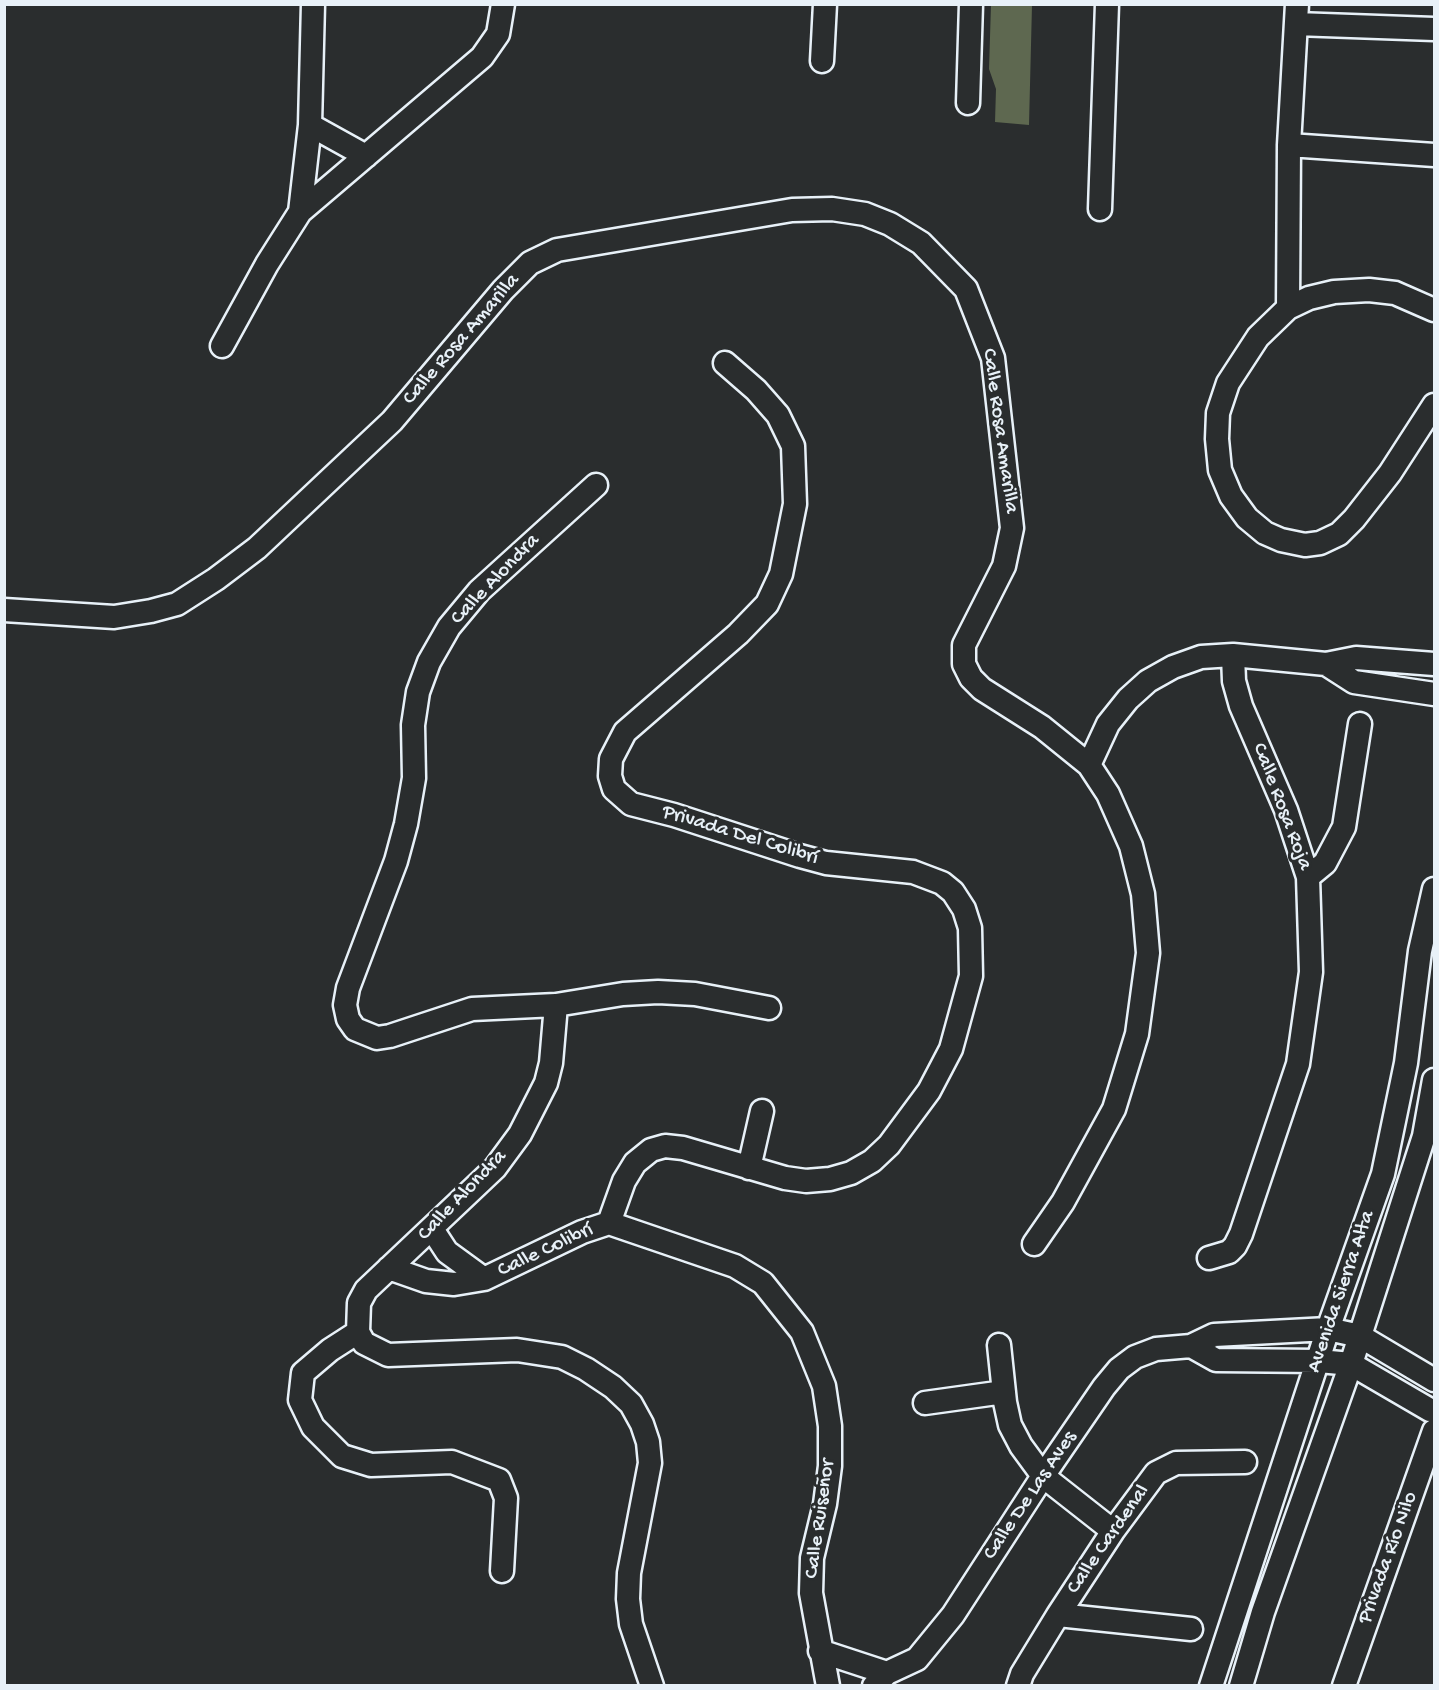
<!DOCTYPE html>
<html>
<head>
<meta charset="utf-8">
<style>
  body { margin:0 }
  #map { position:relative; width:1439px; height:1690px; overflow:hidden; background:#2a2d2e; font-family:"Gochi Hand",sans-serif }
  canvas { display:block }
  .frame { position:absolute; inset:0; border:6px solid #e8f1f8; pointer-events:none }
</style>
</head>
<body>
<div id="map">
<canvas width="1439" height="1690"></canvas>
<div class="frame"></div>
</div>
<script>
const ctx = document.querySelector('canvas').getContext('2d');
ctx.lineJoin = 'round';
function fillPath(path, color) { ctx.fillStyle = color; ctx.fill(path, 'evenodd'); }
const shape = rows => new Path2D(rows.map(r => 'M' + r).join(''));
function trace(path, color, width, dash) { ctx.strokeStyle = color; ctx.lineWidth = width; ctx.lineCap = dash ? 'butt' : 'round'; ctx.setLineDash(dash || []); ctx.stroke(path); }
function drawText(font, color, halo, rows, align = 'center') {
  ctx.font = font + ' "Gochi Hand",sans-serif'; ctx.lineWidth = 6; ctx.setLineDash([]); ctx.textBaseline = 'middle'; ctx.strokeStyle = halo; ctx.fillStyle = color; for (const [text, x, y, turn = 0] of rows) {
    ctx.save(); ctx.translate(x, y); ctx.rotate((+turn || 0) * Math.PI / 180); ctx.textAlign = isNaN(turn) ? turn : align; if (halo) ctx.strokeText(text, 0, 0); ctx.fillText(text, 0, 0); ctx.restore();
  }
}
const green = shape([
  [991,5,1032,5,1029,125,995,122,996,89,989,69]
]);
const minor = shape([
  [1296,24,1434,29],
  [822,61,825,4],
  [968,103,971,4],
  [310,125,366,156],
  [1289,145,1434,155],
  [1100,209,1107,4],
  [300,212,310,125,313,4],
  [1288,308,1289,145,1297,4],
  [1434,310,1395,293,1369,290,1334,292,1309,298,1288,308,1258,337,1228,383,1218,413,1217,439,1220,470,1231,496,1247,518,1265,533,1281,540,1305,545,1320,543,1339,534,1354,519,1390,473,1434,405],
  [222,346,267,264,300,212,482,57,498,34,503,4],
  [596,485,479,591,449,627,429,662,418,692,413,725,414,778,406,824,396,861,348,988,345,1005,348,1019,355,1029,377,1038,390,1036,472,1009,556,1005,623,994,658,992,695,994,769,1008],
  [4,610,114,617,151,611,177,604,216,579,257,548,392,421,503,290,530,263,557,250,792,210,832,209,865,214,890,224,921,243,966,289,993,358,1012,528,1004,566,964,645,964,664,971,678,982,689,1042,727,1089,765,1108,794,1131,846,1143,894,1148,953,1137,1034,1114,1109,1063,1202,1034,1244],
  [1326,664,1354,682,1434,694],
  [1089,765,1108,724,1128,699,1148,681,1173,667,1201,657,1233,655,1326,664,1356,658,1434,664],
  [1308,877,1325,863,1344,827,1360,724],
  [556,1005,551,1063,546,1083,520,1134,495,1168,366,1290,359,1303,358,1332,364,1343,388,1355,517,1350,562,1357,586,1369,613,1387,631,1404,642,1424,648,1442,650,1463,629,1573,628,1599,631,1624,652,1686],
  [749,1168,762,1111],
  [609,1223,624,1181,635,1163,651,1150,665,1146,683,1148,785,1178,806,1181,830,1179,851,1173,872,1161,889,1145,929,1091,951,1049,971,976,970,928,964,909,953,892,942,883,913,872,826,863,800,856,674,815,631,804,614,789,610,776,611,759,625,732,738,634,767,604,781,574,795,504,793,446,778,415,756,390,725,363],
  [609,1223,735,1266,763,1283,802,1332,824,1386,830,1426,830,1466,825,1504,812,1558,811,1593,828,1686],
  [432,1229,447,1252,484,1279],
  [1209,1258,1229,1252,1235,1246,1241,1234,1298,1064,1311,972,1308,877,1286,810,1241,706,1234,681,1233,655],
  [389,1268,426,1281,454,1284,484,1279,582,1232,609,1223],
  [358,1332,330,1350,303,1373,300,1400,313,1427,342,1456,371,1465,452,1462,499,1480,506,1498,502,1571],
  [999,1345,1005,1402,1010,1425,1021,1446,1043,1476,1113,1531],
  [1191,1346,1216,1360,1319,1361,1351,1364,1430,1410],
  [925,1403,1004,1392],
  [1058,1615,1191,1629],
  [820,1651,887,1673],
  [874,1686,887,1673,917,1659,953,1615,1043,1476,1104,1387,1119,1369,1135,1357,1156,1349,1191,1346,1214,1335,1328,1329,1360,1336,1434,1380],
  [1018,1686,1022,1674,1058,1615,1113,1531,1156,1473,1176,1463,1245,1462],
  [1211,1686,1328,1329,1383,1174,1406,1063,1420,951,1434,889],
  [1241,1686,1263,1612,1351,1364,1424,1136,1434,1080],
  [1344,1686,1434,1431]
]);
const streetNames = [
  ["Calle Rosa Amarilla",462,340,-49],
  ["Calle Rosa Amarilla",999,431,82],
  ["Calle Alondra",496,580,-46],
  ["Calle Rosa Roja",1281,807,69],
  ["Privada Del Colibrí",740,836,17],
  ["Calle Alondra",463,1196,-46],
  ["Calle Colibrí",546,1251,-25],
  ["Avenida Sierra Alta",1342,1292,-71],
  ["Calle De Las Aves",1031,1496,-56],
  ["Calle Ruiseñor",821,1519,-82],
  ["Calle Cardenal",1109,1540,-55],
  ["Privada Río Nilo",1389,1558,-70]
];
fillPath(green, '#5e6850');
trace(minor, '#e8f1f8', 27);
trace(minor, '#2a2d2e', 22);
drawText('21px', '#e8f1f8', '#2a2d2e', streetNames);
</script>
</body>
</html>
